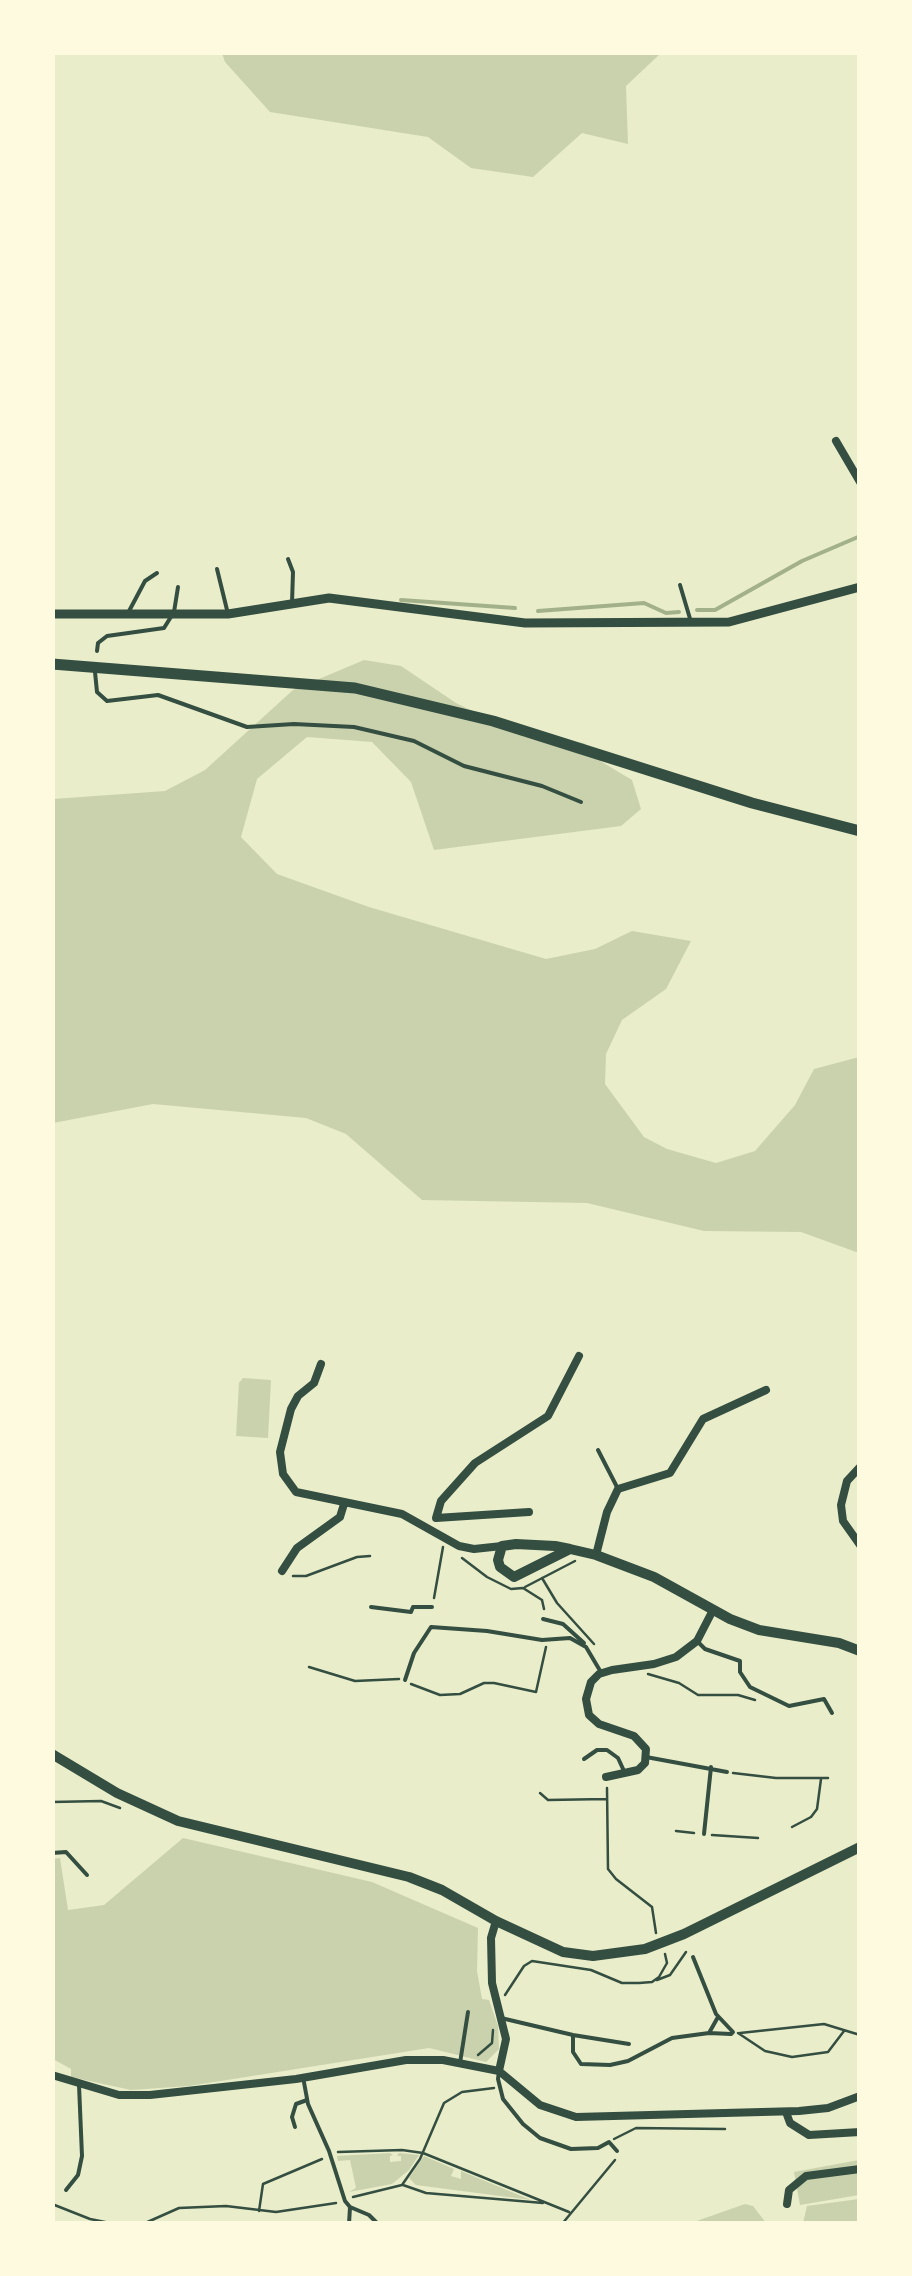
<!DOCTYPE html>
<html>
<head>
<meta charset="utf-8">
<style>
  body { margin:0 }
  #map { position:relative; width:912px; height:2276px; overflow:hidden; background:#e9edc9; font-family:"Zilla Slab",serif }
  canvas { display:block }
  .frame { position:absolute; inset:0; border:55px solid #fefae0; pointer-events:none }
</style>
</head>
<body>
<div id="map">
<canvas width="912" height="2276"></canvas>
<div class="frame"></div>
</div>
<script>
const ctx = document.querySelector('canvas').getContext('2d');
ctx.lineJoin = 'round';
function fillPath(path, color) { ctx.fillStyle = color; ctx.fill(path, 'evenodd'); }
const shape = rows => new Path2D(rows.map(r => 'M' + r).join(''));
function trace(path, color, width, dash) { ctx.strokeStyle = color; ctx.lineWidth = width; ctx.lineCap = dash ? 'butt' : 'round'; ctx.setLineDash(dash || []); ctx.stroke(path); }
const green = shape([
  [222,53,222,52,661,53,626,86,628,144,582,133,533,177,471,168,428,137,270,112,225,62],
  [364,660,401,666,456,703,525,737,584,743,602,762,632,780,641,809,621,826,434,850,411,782,372,742,307,737,257,779,241,837,277,874,369,907,546,959,595,949,632,931,691,941,666,989,622,1020,606,1054,605,1084,644,1137,667,1149,716,1163,755,1151,795,1105,814,1069,859,1057,859,1253,801,1232,704,1231,587,1203,422,1200,346,1134,306,1118,153,1104,53,1123,53,799,165,791,205,770,293,690],
  [243,1378,271,1380,268,1438,236,1436,239,1383],
  [183,1838,372,1882,478,1928,477,1971,482,1999,489,2000,498,2026,499,2049,486,2062,429,2048,189,2086,131,2090,71,2077,71,2069,53,2059,52,1859,60,1858,68,1910,104,1905],
  [390,2153,393,2155,390,2156,390,2162,401,2161,401,2156,397,2156,399,2153,419,2155,409,2170,392,2184,349,2192,356,2188,350,2160,338,2161,337,2156],
  [424,2156,454,2169,451,2176,461,2179,461,2171,531,2200,416,2185,409,2178],
  [859,2160,859,2195,800,2205,794,2172],
  [859,2199,859,2223,803,2223,807,2206],
  [745,2204,753,2206,766,2223,691,2223]
]);
const stream = shape([
  [401,600,515,608],
  [697,610,715,610,802,561,858,537],
  [538,611,644,603,666,613,679,612]
]);
const path = shape([
  [462,1558,487,1577,511,1589,523,1588,542,1600,544,1609],
  [293,1576,306,1576,357,1557,370,1556],
  [542,1578,557,1603,594,1644],
  [525,1587,575,1561],
  [434,1598,443,1547],
  [309,1667,355,1681,399,1679],
  [648,1674,679,1683,698,1695,738,1695,755,1700],
  [411,1684,440,1695,460,1694,484,1683,494,1683,536,1692,546,1647],
  [733,1773,776,1778,828,1778],
  [607,1788,608,1869,616,1879,652,1907,656,1933],
  [540,1793,548,1800,606,1799],
  [52,1802,101,1801,120,1808],
  [792,1827,811,1817,817,1809,821,1779],
  [676,1831,694,1833],
  [712,1835,758,1838],
  [657,1980,670,1975,686,1952],
  [505,1995,524,1966,532,1961,591,1970,622,1983,639,1983,652,1982,659,1977,667,1963,665,1954],
  [738,2033,765,2051,792,2057,828,2052,844,2031],
  [740,2033,824,2024,860,2035],
  [478,2055,492,2043,493,2030],
  [614,2139,636,2128,725,2129],
  [338,2152,402,2150,423,2153,569,2212],
  [403,2185,426,2193,543,2203],
  [353,2197,402,2185,420,2159,444,2103,462,2092,494,2088],
  [52,2204,90,2219,115,2224],
  [259,2211,263,2184,322,2159],
  [143,2224,179,2208,226,2206,276,2212,336,2203],
  [562,2224,615,2160]
]);
const service = shape([
  [288,559,293,572,292,603],
  [217,569,228,614],
  [680,585,691,622],
  [128,613,145,581,157,573],
  [97,651,98,643,107,636,164,628,174,612,178,587],
  [95,672,97,692,107,701,158,695,247,727,294,724,354,727,414,741,464,766,542,786,581,802],
  [598,1450,618,1489],
  [371,1607,411,1612,413,1607,432,1607],
  [543,1619,563,1624,584,1643],
  [697,1641,705,1649,740,1661,740,1672,750,1687,789,1706,824,1699,832,1713],
  [405,1680,414,1653,431,1627,487,1631,542,1640,570,1638,586,1647,602,1674],
  [646,1757,727,1772],
  [584,1759,597,1750,607,1750,618,1758,624,1771],
  [704,1834,711,1767],
  [52,1853,66,1852,87,1875],
  [501,2018,573,2035,629,2044],
  [709,2033,718,2017],
  [573,2035,573,2052,581,2064,610,2065,628,2061,672,2038,709,2033,731,2034,733,2032,716,2014,693,1957],
  [460,2063,468,2012],
  [499,2071,498,2079,503,2099,523,2124,540,2138,571,2149,598,2148,609,2142,617,2151],
  [303,2077,308,2104,329,2151,345,2201,350,2207,369,2215,378,2224],
  [295,2127,292,2117,296,2104,307,2100],
  [66,2190,78,2175,82,2156,79,2085],
  [349,2224,350,2207]
]);
const minor = shape([
  [836,441,860,482],
  [321,1364,314,1383,298,1396,291,1409,280,1452,283,1474,296,1492,402,1514,459,1546,474,1549,502,1546],
  [860,1467,847,1481,841,1505,843,1521,860,1545],
  [529,1512,436,1518,441,1501,475,1463,548,1416,579,1356],
  [596,1555,607,1512,618,1489,670,1473,703,1419,766,1390],
  [282,1571,297,1548,340,1517,344,1504],
  [606,1777,638,1770,645,1763,646,1749,634,1736,599,1724,589,1715,586,1699,591,1682,599,1674,612,1670,654,1664,676,1657,697,1641,713,1610],
  [499,2071,540,2105,576,2117,799,2111,828,2108,860,2096],
  [52,2075,119,2095,150,2095,296,2079,406,2060,443,2060,499,2071,506,2039,492,1983,491,1938,496,1921],
  [786,2112,790,2123,809,2135,860,2132],
  [787,2204,789,2190,806,2176,860,2169]
]);
const tertiary = shape([
  [52,614,228,614,329,598,525,623,729,622,860,587]
]);
const secondary = shape([
  [570,1549,514,1577,500,1567,498,1560,502,1546,516,1544,555,1546,570,1549,596,1555,654,1577,730,1619,759,1630,839,1643,860,1651],
  [52,1754,117,1793,178,1821,409,1877,442,1890,496,1921,563,1952,593,1956,645,1949,684,1934,860,1847]
]);
const trunk = shape([
  [52,664,355,688,493,721,752,803,860,831]
]);
fillPath(green, '#cad2ad');
trace(stream, '#a3b18a', 4);
trace(path, '#344e41', 2.5);
trace(service, '#344e41', 4);
trace(minor, '#344e41', 8);
trace(tertiary, '#344e41', 9);
trace(secondary, '#344e41', 10);
trace(trunk, '#344e41', 11);
</script>
</body>
</html>
